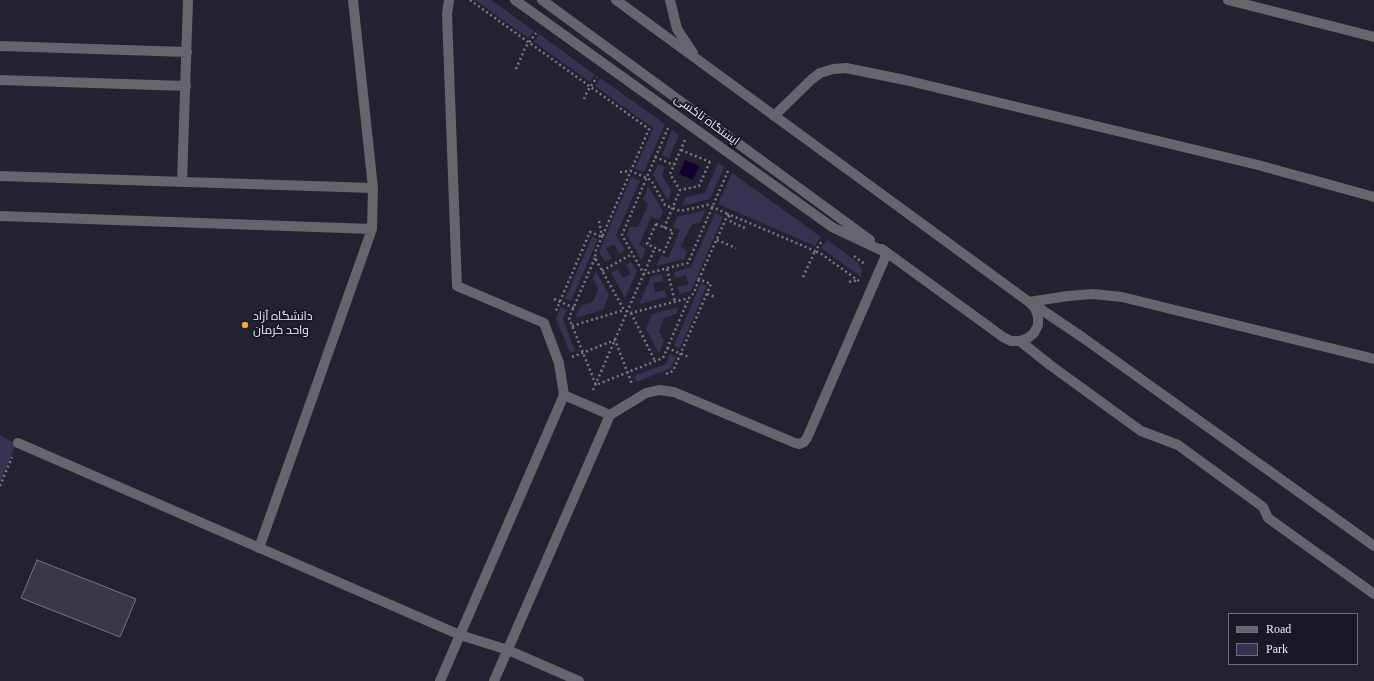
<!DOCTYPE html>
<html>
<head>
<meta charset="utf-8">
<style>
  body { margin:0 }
  #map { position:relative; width:1374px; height:681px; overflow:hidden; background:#242130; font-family:Georgia,serif }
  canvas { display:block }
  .legend { position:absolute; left:1228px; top:613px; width:130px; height:52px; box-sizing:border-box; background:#1b1826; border:1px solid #6f6d7a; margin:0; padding:5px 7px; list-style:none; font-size:12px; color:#eeecf7 }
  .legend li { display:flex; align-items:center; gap:8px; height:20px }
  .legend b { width:20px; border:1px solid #6f6d7a }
</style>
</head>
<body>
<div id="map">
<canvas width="1374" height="681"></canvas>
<ul class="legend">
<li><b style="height:5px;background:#66646c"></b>Road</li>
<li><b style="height:11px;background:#393152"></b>Park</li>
</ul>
</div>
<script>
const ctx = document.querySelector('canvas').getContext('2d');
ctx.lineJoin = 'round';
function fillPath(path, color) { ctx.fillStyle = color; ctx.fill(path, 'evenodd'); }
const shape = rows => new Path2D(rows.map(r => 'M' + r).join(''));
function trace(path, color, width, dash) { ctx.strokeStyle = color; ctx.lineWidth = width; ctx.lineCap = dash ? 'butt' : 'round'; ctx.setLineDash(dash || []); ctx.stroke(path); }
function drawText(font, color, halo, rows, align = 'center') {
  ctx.font = font + ' Georgia,Cairo,serif'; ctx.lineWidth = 4; ctx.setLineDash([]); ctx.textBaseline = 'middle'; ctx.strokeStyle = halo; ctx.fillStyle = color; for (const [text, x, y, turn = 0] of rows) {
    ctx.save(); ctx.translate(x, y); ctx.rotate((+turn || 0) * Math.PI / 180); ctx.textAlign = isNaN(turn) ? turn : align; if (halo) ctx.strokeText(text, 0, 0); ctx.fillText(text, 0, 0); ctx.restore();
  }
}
const green = shape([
  [475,0,491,0,534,31,528,38],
  [539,34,595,75,590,82,534,42],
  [600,78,665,124,644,172,635,169,653,128,595,86],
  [672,130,679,135,669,158,662,155],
  [718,163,724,167,710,199,682,206,686,197,705,193],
  [658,164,665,167,662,175,671,191,668,200,653,175],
  [732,173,821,237,815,246,718,204],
  [631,177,640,181,616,235,625,250,620,254,614,244,606,249,612,258,605,262,599,252],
  [648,186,663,211,659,220,651,217,639,245,646,249,641,260,627,235,630,227,638,227,648,205,643,199],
  [706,210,700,223,692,224,681,246,687,252,684,259,656,266,661,255,668,258,680,230,673,227,677,217],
  [715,213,723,217,691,291,680,294,677,287,688,284,686,275,675,278,674,272,691,267],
  [592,237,598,239,571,301,565,299],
  [827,240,857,262,862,270,861,277,821,248],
  [631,262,637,271,625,298,611,273,618,269,623,278,631,274,626,265],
  [596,271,609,295,603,310,575,318,581,306,593,302,598,289,593,278],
  [662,274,663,281,653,283,655,292,665,290,667,297,639,304,651,277],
  [701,283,707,286,680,348,674,346],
  [561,307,567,310,563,319,575,351,570,353,556,319],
  [679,307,676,314,664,318,659,331,664,341,659,354,646,329,652,314],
  [670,354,676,357,671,368,637,382,634,376,666,364],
  [0,435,16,444,0,482]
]);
const water = shape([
  [685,160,699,166,693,180,679,174]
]);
const building = shape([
  [37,560,136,599,120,637,21,598,37,560]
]);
const path = shape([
  [470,0,649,129,602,237,590,232,555,313],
  [516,69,525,48,536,33],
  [584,99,587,92,597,77],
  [668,128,622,235,644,274,688,263,728,171],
  [685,140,670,174,680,190,699,186,711,159],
  [681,150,710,162],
  [655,157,674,165],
  [620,172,631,171,651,180,665,205,680,211,708,205,728,214,731,222,745,228],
  [599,221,602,237,596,250,595,258,624,310,631,313,689,298,694,293,699,279],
  [656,224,673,231,664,252,647,244,656,224],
  [664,228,680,190],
  [717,240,736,248],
  [854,256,866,265],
  [595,258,569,318,596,385,663,358,689,298],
  [667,269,675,302],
  [602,271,632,254],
  [803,277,815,251,820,253,859,281],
  [849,282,858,280],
  [707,294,715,297],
  [554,299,574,308],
  [631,313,655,361],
  [572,326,624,310],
  [667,348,689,357],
  [572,357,615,340,632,384],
  [666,374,673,371,711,284,699,279,728,214,815,251,823,240],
  [593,390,655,248],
  [0,486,12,457]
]);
const minor = shape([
  [449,0,447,14,457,286,544,323,559,363,564,395,610,415,646,393,659,390,674,392,795,443,799,444,804,442,807,438,887,253,832,227,515,0],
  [542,0,870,240],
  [616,0,1029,302,1035,308,1038,316,1038,325,1034,333,1028,338,1020,341,1011,341,1003,337,882,249],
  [670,0,677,29,693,53],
  [1228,0,1374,37],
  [0,46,187,52],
  [0,80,186,86],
  [774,116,811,80,820,73,833,69,846,68,905,80,1258,165,1374,197],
  [0,176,373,188],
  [182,182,188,0],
  [0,216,372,229],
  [1029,302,1068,296,1093,294,1122,297,1374,359],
  [1033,304,1082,337,1374,546],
  [1020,341,1050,365,1141,431,1178,445,1263,507,1268,518,1374,594],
  [18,443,460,635,508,650,579,681],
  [259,548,372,229,373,188,353,0],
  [440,681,564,395],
  [494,681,610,415]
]);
const markers = [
  [245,325,4,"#e2ae34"]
];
const streetNames = [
  ["ایستگاه تاکسی",706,121,36]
];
const poiNames = [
  ["دانشگاه آزاد",253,318],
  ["واحد کرمان",253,332]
];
fillPath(green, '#393152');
fillPath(water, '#130031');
fillPath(building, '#3a3747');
trace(building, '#777385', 1);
trace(path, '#7c7986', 2.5, [2, 3]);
trace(minor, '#66646c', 10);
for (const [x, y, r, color] of markers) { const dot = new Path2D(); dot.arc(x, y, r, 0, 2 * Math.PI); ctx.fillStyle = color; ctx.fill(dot); trace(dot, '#1b1826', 1.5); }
drawText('12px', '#eeecf7', '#1b1826', streetNames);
drawText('12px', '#eeecf7', '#1b1826', poiNames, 'left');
</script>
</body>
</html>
